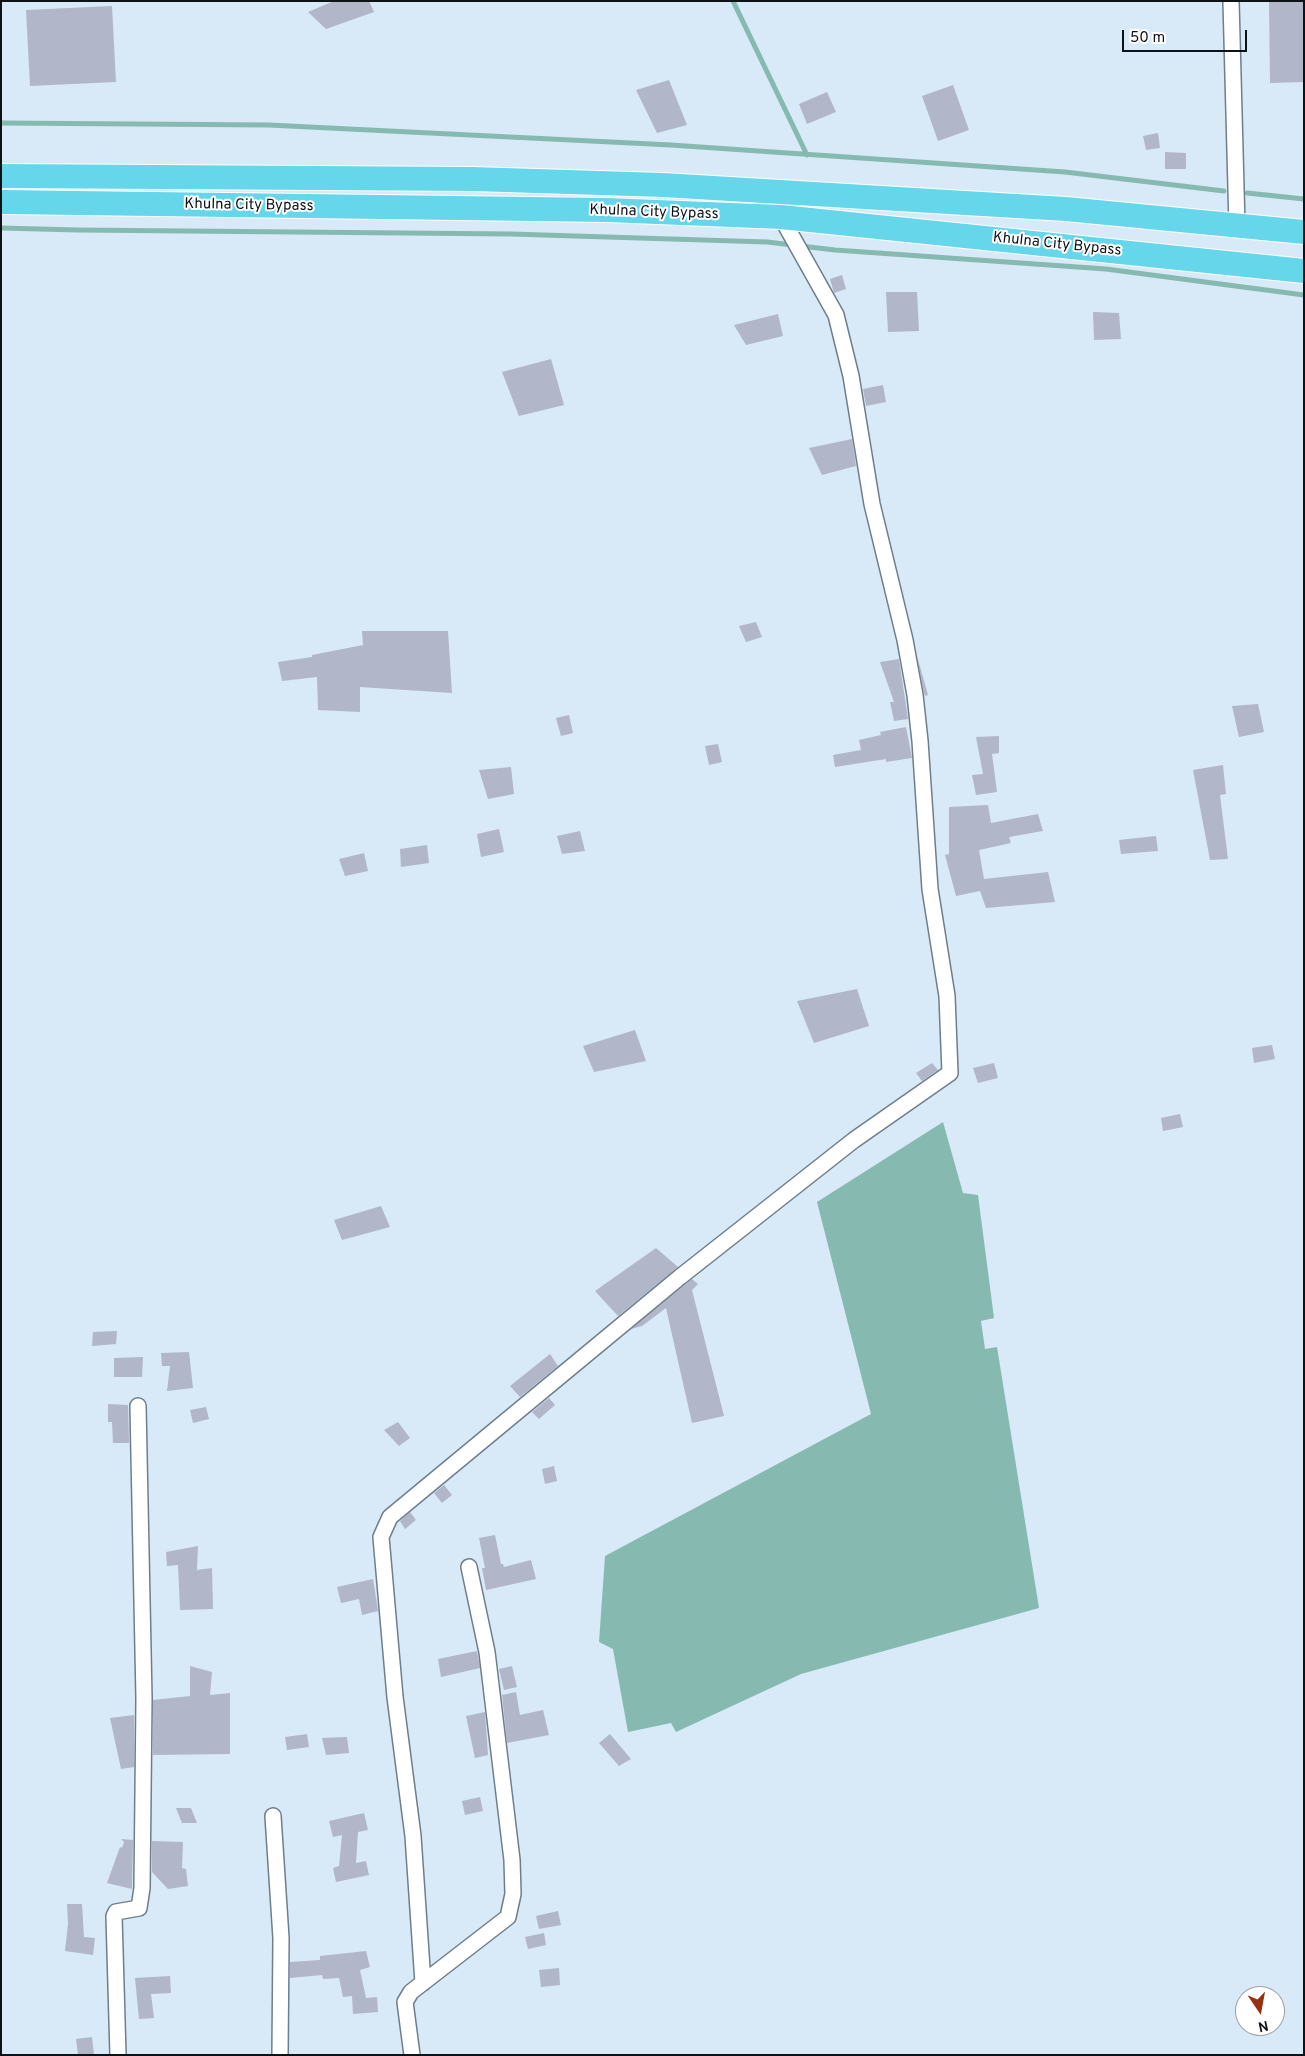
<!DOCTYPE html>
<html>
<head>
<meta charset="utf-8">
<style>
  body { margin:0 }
  #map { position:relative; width:1305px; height:2056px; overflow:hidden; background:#d8e9f8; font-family:Overpass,sans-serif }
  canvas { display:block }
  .frame { position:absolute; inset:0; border:2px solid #0d1217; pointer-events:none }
  .north { position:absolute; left:1235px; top:1986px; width:50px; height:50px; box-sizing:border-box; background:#fff; border:1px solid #9ea0a2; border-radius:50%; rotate:168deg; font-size:14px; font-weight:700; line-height:20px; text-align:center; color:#0d1217 }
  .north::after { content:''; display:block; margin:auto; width:18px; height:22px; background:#97300e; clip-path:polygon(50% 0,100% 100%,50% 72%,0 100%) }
  .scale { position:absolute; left:1122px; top:30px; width:125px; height:22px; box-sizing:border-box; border:2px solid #0d1217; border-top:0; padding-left:6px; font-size:15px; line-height:18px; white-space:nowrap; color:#0d1217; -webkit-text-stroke:4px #fff; paint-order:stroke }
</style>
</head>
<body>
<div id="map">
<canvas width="1305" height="2056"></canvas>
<div class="frame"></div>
<div class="north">N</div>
<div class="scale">50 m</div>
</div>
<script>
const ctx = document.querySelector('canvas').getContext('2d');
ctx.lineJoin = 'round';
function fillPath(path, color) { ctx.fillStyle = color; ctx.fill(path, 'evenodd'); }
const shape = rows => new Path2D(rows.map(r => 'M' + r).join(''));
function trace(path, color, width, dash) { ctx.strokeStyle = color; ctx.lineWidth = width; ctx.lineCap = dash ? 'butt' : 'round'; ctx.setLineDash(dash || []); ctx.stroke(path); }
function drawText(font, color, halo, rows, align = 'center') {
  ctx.font = font + ' Overpass,sans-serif'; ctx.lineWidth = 4; ctx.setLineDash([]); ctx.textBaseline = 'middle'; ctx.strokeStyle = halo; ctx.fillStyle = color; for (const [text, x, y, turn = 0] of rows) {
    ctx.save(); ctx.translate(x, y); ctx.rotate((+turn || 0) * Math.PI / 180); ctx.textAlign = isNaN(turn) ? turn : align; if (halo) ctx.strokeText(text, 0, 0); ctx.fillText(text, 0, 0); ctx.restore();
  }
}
const water = shape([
  [943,1122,963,1193,978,1195,994,1318,981,1321,985,1349,997,1347,1039,1608,801,1674,676,1732,671,1723,628,1732,613,1649,599,1642,605,1556,871,1414,817,1202]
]);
const stream = shape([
  [733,1,807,155],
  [1,123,269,125,671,145,1065,172,1224,191],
  [1247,193,1304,199],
  [1,228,78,230,511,234,767,242,835,250,1106,269,1304,295]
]);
const building = shape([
  [334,1,369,1,374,12,326,29,308,12],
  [1269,1,1304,1,1304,82,1270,83],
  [112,6,116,82,30,86,26,10],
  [669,80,687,125,657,133,636,90],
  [953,85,969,130,938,141,922,96],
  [827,92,836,112,807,124,799,104],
  [1158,133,1160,148,1146,150,1143,136],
  [1165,152,1186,153,1186,169,1165,169],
  [842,275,846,289,834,293,830,279],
  [886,292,917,292,919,331,888,332],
  [1093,312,1119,313,1121,339,1094,340],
  [778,314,783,336,746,345,734,325],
  [551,359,564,405,519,416,502,372],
  [883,385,886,402,866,406,863,389],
  [852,439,856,466,822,475,809,448],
  [756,622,762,637,746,642,739,626],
  [362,631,448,631,452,693,360,687,360,712,318,710,317,677,282,681,278,662,312,657,312,655,363,645],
  [917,656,928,695,925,696,924,693],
  [899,659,908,719,894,721,890,702,894,702,880,662],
  [1258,704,1264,732,1239,737,1232,706],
  [569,715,573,733,561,736,556,718],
  [906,727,912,758,886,762,886,759,835,767,833,755,861,750,859,740,881,735,880,732],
  [999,736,999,753,992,754,997,792,976,795,972,775,983,774,976,737],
  [718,744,722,762,709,765,705,746],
  [1223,765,1226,794,1220,795,1228,859,1210,860,1193,770],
  [511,767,514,794,488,799,479,770],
  [988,805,991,823,1038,814,1043,831,1009,837,1011,843,979,850,984,879,1048,872,1055,902,986,908,980,891,956,896,945,855,949,854,949,807],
  [499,829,504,852,481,857,477,834],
  [580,831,585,851,562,854,557,836],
  [1156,836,1158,851,1121,854,1119,840],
  [427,845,429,863,401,867,400,849],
  [364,853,368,871,345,876,339,859],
  [857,989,869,1026,814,1043,797,1001],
  [635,1030,646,1061,594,1072,583,1046],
  [1272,1045,1275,1059,1254,1063,1252,1048],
  [932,1063,938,1070,922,1081,916,1073],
  [994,1063,998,1078,978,1083,973,1068],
  [1180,1114,1183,1127,1163,1131,1161,1118],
  [381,1206,390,1227,342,1240,334,1220],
  [656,1248,678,1267,618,1316,595,1291],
  [692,1279,698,1284,692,1290,724,1416,692,1423,666,1308,642,1326,631,1329],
  [117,1331,116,1344,92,1346,93,1332],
  [189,1352,193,1388,167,1391,170,1366,162,1366,161,1353],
  [550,1354,558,1366,520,1397,510,1386],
  [143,1357,142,1377,114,1377,114,1358],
  [549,1398,555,1405,539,1419,532,1412],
  [108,1404,128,1405,129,1443,113,1443,112,1422,108,1422],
  [206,1407,209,1419,193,1423,190,1410],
  [398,1422,410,1438,399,1446,384,1430],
  [554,1466,557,1481,545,1484,542,1469],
  [444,1485,452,1495,442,1503,434,1493],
  [410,1512,416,1520,405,1529,400,1521],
  [495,1535,501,1564,503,1564,504,1567,531,1560,536,1579,486,1590,482,1568,485,1568,479,1538],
  [198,1546,197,1570,212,1568,213,1609,180,1610,178,1565,167,1566,166,1552],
  [373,1579,378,1611,362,1615,359,1599,341,1603,337,1587],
  [477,1651,480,1668,441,1677,438,1659],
  [190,1666,212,1672,210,1695,230,1693,230,1754,153,1755,153,1700,190,1696],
  [512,1666,517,1687,504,1690,499,1669],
  [516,1692,520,1715,543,1710,549,1735,507,1743,502,1695],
  [485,1712,488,1755,475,1758,466,1716],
  [134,1715,134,1767,121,1769,110,1718],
  [307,1734,309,1747,287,1750,285,1737],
  [610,1734,631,1759,619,1766,599,1743],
  [347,1737,349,1753,326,1755,322,1738],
  [480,1797,483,1811,465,1815,462,1801],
  [176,1808,191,1808,197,1823,182,1823],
  [364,1813,368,1830,358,1832,356,1863,366,1861,369,1875,336,1882,333,1868,339,1866,342,1835,333,1837,329,1821],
  [121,1839,133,1840,132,1889,107,1883,120,1847,122,1848,124,1842],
  [152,1841,183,1842,182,1868,186,1869,188,1886,168,1889,152,1872],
  [67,1904,82,1904,84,1937,95,1938,93,1955,65,1951,68,1924],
  [558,1911,561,1925,539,1929,536,1916],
  [544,1933,546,1945,528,1949,525,1937],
  [366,1951,370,1967,360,1970,366,1998,377,1997,378,2012,353,2014,352,1996,343,1997,339,1978,323,1979,322,1975,290,1978,290,1962,320,1960,320,1956],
  [559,1968,560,1985,541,1987,539,1970],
  [170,1976,171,1993,151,1994,154,2018,139,2019,135,1978],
  [92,2037,94,2055,78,2055,76,2039]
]);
const minor = shape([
  [1231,1,1237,226],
  [273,1816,281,1938,280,2055],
  [423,1983,413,1836,395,1697,381,1537,390,1517,680,1277,854,1140,950,1073,947,996,930,889,920,741,915,695,905,640,872,504,851,376,836,315,781,217],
  [118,2055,114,1916,116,1912,139,1908,142,1888,144,1699,138,1406],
  [412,2055,405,2002,411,1992,508,1917,513,1894,512,1860,487,1652,469,1567]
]);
const trunk = shape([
  [1,176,473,179,663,185,1066,209,1304,232],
  [1,202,607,210,781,217,1304,271]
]);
const streetNames = [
  ["Khulna City Bypass",249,206,1],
  ["Khulna City Bypass",654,213,2],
  ["Khulna City Bypass",1057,245,6]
];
fillPath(water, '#86bab1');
trace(stream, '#86bab1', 5);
fillPath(building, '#b2b6c9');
trace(minor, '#6e7e8b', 18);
trace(trunk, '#fff', 26);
trace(minor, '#fff', 15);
trace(trunk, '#66d6eb', 24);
drawText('15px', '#0d1217', '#fff', streetNames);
</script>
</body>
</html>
